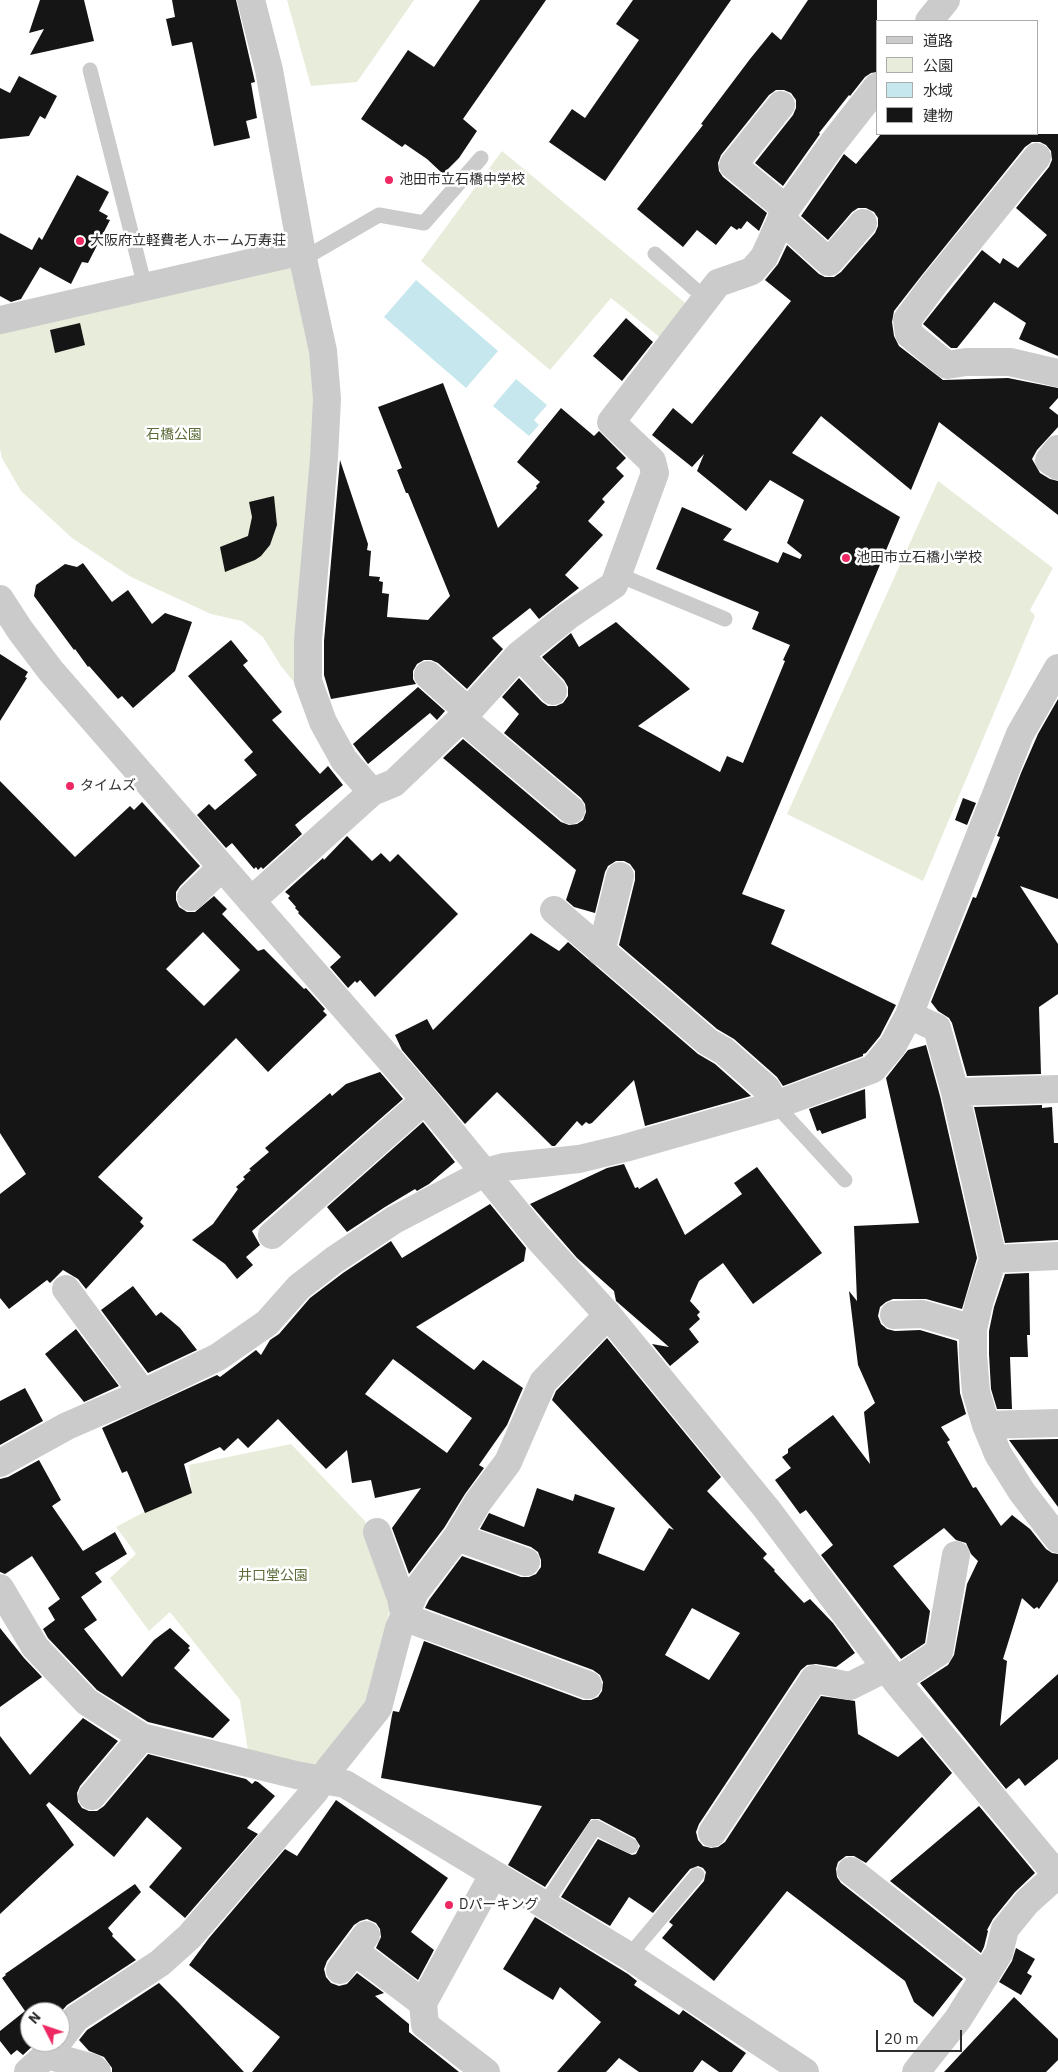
<!DOCTYPE html>
<html>
<head>
<meta charset="utf-8">
<style>
  body { margin:0 }
  #map { position:relative; width:1058px; height:2072px; overflow:hidden; background:#fff; font-family:"IBM Plex Sans","Noto Sans JP",sans-serif }
  canvas { display:block }
  .legend { position:absolute; left:876px; top:20px; width:162px; height:115px; box-sizing:border-box; background:#fff; border:1px solid #ababab; margin:0; padding:6px 9px; list-style:none; font-size:15px; color:#2e2e2e }
  .legend li { display:flex; align-items:center; gap:10px; height:25px }
  .legend b { width:25px; border:1px solid #ababab }
  .north { position:absolute; left:20px; top:2002px; width:50px; height:50px; box-sizing:border-box; background:#fff; border:1px solid #ababab; border-radius:50%; rotate:311deg; font-size:14px; font-weight:700; line-height:20px; text-align:center; color:#2e2e2e }
  .north::after { content:''; display:block; margin:auto; width:18px; height:22px; background:#ed2863; clip-path:polygon(50% 0,100% 100%,50% 72%,0 100%) }
  .scale { position:absolute; left:876px; top:2030px; width:86px; height:22px; box-sizing:border-box; border:2px solid #2e2e2e; border-top:0; padding-left:6px; font-size:15px; line-height:18px; white-space:nowrap; color:#2e2e2e; -webkit-text-stroke:4px #fff; paint-order:stroke }
</style>
</head>
<body>
<div id="map">
<canvas width="1058" height="2072"></canvas>
<ul class="legend">
<li><b style="height:6px;background:#cbcbcb"></b>道路</li>
<li><b style="height:14px;background:#e8ecdb"></b>公園</li>
<li><b style="height:14px;background:#c6e7ed"></b>水域</li>
<li><b style="height:14px;background:#151515"></b>建物</li>
</ul>
<div class="north">N</div>
<div class="scale">20 m</div>
</div>
<script>
const ctx = document.querySelector('canvas').getContext('2d');
ctx.lineJoin = 'round';
function fillPath(path, color) { ctx.fillStyle = color; ctx.fill(path, 'evenodd'); }
const shape = rows => new Path2D(rows.map(r => 'M' + r).join(''));
function trace(path, color, width, dash) { ctx.strokeStyle = color; ctx.lineWidth = width; ctx.lineCap = dash ? 'butt' : 'round'; ctx.setLineDash(dash || []); ctx.stroke(path); }
function drawText(font, color, halo, rows, align = 'center') {
  ctx.font = font + ' "IBM Plex Sans","Noto Sans JP",sans-serif'; ctx.lineWidth = 5; ctx.setLineDash([]); ctx.textBaseline = 'middle'; ctx.strokeStyle = halo; ctx.fillStyle = color; for (const [text, x, y, turn = 0] of rows) {
    ctx.save(); ctx.translate(x, y); ctx.rotate((+turn || 0) * Math.PI / 180); ctx.textAlign = isNaN(turn) ? turn : align; if (halo) ctx.strokeText(text, 0, 0); ctx.fillText(text, 0, 0); ctx.restore();
  }
}
const green = shape([
  [287,0,414,0,357,82,311,86],
  [502,151,689,306,662,339,611,298,550,370,421,261],
  [287,266,299,273,320,401,298,687,281,666,263,637,242,621,211,614,131,577,72,538,21,491,2,458,0,449,0,330],
  [938,481,1053,568,1030,610,1035,616,923,881,787,814],
  [291,1444,365,1521,391,1603,368,1706,314,1770,248,1751,240,1700,170,1612,149,1631,110,1578,136,1554,116,1527,191,1487,189,1465]
]);
const water = shape([
  [416,280,498,351,466,388,384,317],
  [516,379,547,405,534,420,539,425,529,436,493,406]
]);
const building = shape([
  [40,0,84,0,94,41,30,55,44,29,29,33],
  [172,0,236,0,255,82,251,83,257,118,246,121,250,138,214,146,192,42,172,46,166,19,175,17],
  [480,0,546,0,463,119,477,131,459,158,443,174,427,159,405,144,402,147,361,119,408,50,434,67],
  [633,0,731,0,605,181,549,142,572,109,585,118,639,40,616,24],
  [808,0,877,0,877,72,871,73,865,77,850,96,849,95,819,133,820,134,783,186,755,163,793,115,796,108,796,100,791,93,784,90,776,90,769,95,721,155,718,163,719,171,723,177,767,213,759,231,747,221,741,229,739,228,737,230,731,226,716,245,697,230,683,247,637,209,703,125,701,124,750,59,772,32,781,40],
  [19,76,57,96,45,119,40,116,29,136,0,139,0,88,10,93],
  [881,134,1058,134,1058,356,1019,339,1026,323,994,302,957,348,951,348,923,324,982,250,1000,264,1003,258,1018,268,1047,235,1016,208,1049,167,1052,160,1051,151,1046,145,1040,142,1032,142,1025,147,922,275,894,311,892,322,894,336,899,346,943,380,1008,378,1058,388,1058,398,1049,408,1058,415,1058,427,1037,450,1032,459,1040,473,1050,479,1058,481,1058,515,939,422,911,490,821,416,792,453,900,517,742,894,785,910,771,944,896,1005,880,1036,866,1053,863,1054,863,1056,783,1086,777,1077,734,1039,717,1029,619,945,635,880,635,871,630,864,624,861,616,861,608,866,605,872,595,913,574,907,566,900,576,870,443,758,463,739,561,822,569,825,577,824,583,820,586,812,585,804,581,798,504,733,519,714,502,697,519,678,542,702,548,706,556,706,563,703,568,696,568,687,564,680,542,657,571,633,579,647,616,622,690,689,638,726,720,772,727,756,743,763,785,661,783,660,790,645,752,629,759,612,656,569,682,507,732,529,723,540,778,563,783,552,800,559,802,555,787,543,804,500,770,480,746,511,697,471,704,454,692,467,652,435,673,408,692,424,791,301,765,280,778,264,787,245,819,274,825,277,834,277,841,272,875,233,878,226,878,218,874,212,866,208,858,208,852,212,828,240,801,216,844,154,856,164],
  [77,175,109,192,99,211,108,216,106,219,110,220,88,263,82,262,71,284,40,267,21,299,11,302,0,296,0,233,32,250,39,237,42,240],
  [626,318,653,342,622,381,593,356],
  [80,323,85,345,55,353,50,330],
  [443,383,498,528,537,488,536,486,540,482,517,462,561,408,594,436,599,431,626,458,616,468,624,476,602,499,605,502,588,521,603,535,565,575,579,588,539,619,530,608,492,638,503,649,467,689,438,663,431,660,424,660,417,664,413,671,413,679,416,684,331,699,324,675,324,641,340,460,368,544,367,550,371,551,369,576,380,577,379,581,383,582,382,593,389,594,387,617,428,620,450,596,408,493,406,493,397,470,402,468,378,407],
  [274,496,277,525,270,545,261,556,255,560,225,572,220,547,248,536,252,517,249,502],
  [83,563,112,602,128,590,152,624,165,613,192,622,175,671,133,708,122,696,118,699,89,666,88,667,75,649,74,650,34,596,36,585,65,564,77,567],
  [231,640,248,661,243,665,282,712,272,720,320,774,328,766,343,785,295,825,302,834,263,869,261,867,258,870,256,867,254,869,232,843,226,848,197,815,209,804,215,810,257,775,244,760,253,752,188,676],
  [0,654,28,672,25,677,27,678,0,721],
  [418,687,445,711,437,720,430,713,368,764,353,744],
  [1058,699,1058,899,1020,886,1058,944,1058,994,1039,1007,1041,1074,967,1076,952,1023,949,1018,938,1011,931,1002,973,897,976,898,1000,837,997,836,1021,773,1038,734],
  [0,781,75,857,130,806,134,810,142,802,200,866,180,886,176,892,176,900,179,907,187,912,195,912,214,896,227,909,222,914,258,951,264,949,304,989,306,988,325,1009,323,1011,327,1015,268,1072,236,1038,98,1177,143,1218,140,1222,144,1226,86,1289,78,1279,63,1270,50,1283,47,1280,9,1309,0,1298,0,1194,26,1174,0,1133],
  [203,932,240,970,204,1006,166,969],
  [963,798,976,803,967,825,955,820],
  [347,836,372,861,381,853,390,862,398,854,458,914,375,997,360,980,357,983,355,981,348,988,330,967,341,957,298,913,299,912,295,908,296,907,288,898,290,896,285,892,323,858,324,860],
  [531,933,559,951,568,942,698,1054,715,1064,751,1096,645,1126,634,1080,592,1123,589,1124,586,1122,582,1126,577,1121,555,1146,552,1146,497,1092,465,1124,402,1050,395,1035,427,1019,433,1030],
  [926,1045,940,1096,977,1258,962,1309,926,1299,893,1299,886,1302,880,1307,878,1316,881,1324,887,1329,895,1331,920,1330,957,1341,960,1393,966,1414,941,1427,950,1440,947,1442,973,1488,976,1487,1001,1526,1012,1515,1030,1529,1046,1549,1052,1553,1058,1554,1058,1581,1039,1609,1037,1607,1034,1609,1022,1598,1003,1659,1007,1661,1000,1726,1058,1674,1058,1759,1025,1786,1019,1778,1006,1789,920,1683,948,1665,954,1655,967,1584,978,1561,971,1554,966,1543,956,1540,944,1528,893,1566,930,1611,925,1643,901,1659,821,1555,833,1545,806,1510,800,1514,775,1480,791,1468,782,1457,788,1453,788,1449,833,1415,870,1464,864,1412,875,1403,858,1365,849,1291,857,1301,854,1226,919,1223,886,1078,908,1050],
  [380,1072,403,1099,252,1231,260,1245,246,1257,253,1265,237,1279,225,1264,192,1240,213,1224,238,1189,236,1187,245,1179,243,1177,251,1170,249,1169,269,1152,265,1148,286,1130,330,1093,332,1096,346,1084],
  [865,1089,866,1118,822,1134,820,1130,817,1131,809,1109],
  [1042,1105,1042,1108,1052,1107,1054,1143,1058,1143,1058,1240,1005,1243,974,1107],
  [423,1122,455,1162,429,1184,417,1191,415,1189,385,1207,347,1232,327,1207],
  [624,1164,635,1188,638,1187,639,1189,657,1178,685,1235,742,1194,734,1183,757,1167,822,1253,753,1304,723,1263,699,1281,690,1301,700,1312,697,1315,700,1319,689,1329,699,1342,670,1366,652,1344,669,1347,616,1301,614,1291,577,1258,530,1204,607,1168],
  [490,1204,526,1248,524,1261,416,1327,474,1370,483,1360,523,1388,507,1425,479,1465,484,1468,465,1494,444,1528,409,1574,392,1528,421,1488,375,1498,371,1480,352,1483,347,1450,326,1469,278,1419,248,1448,238,1438,224,1451,220,1447,184,1464,192,1493,145,1513,127,1471,122,1473,102,1428,217,1375,220,1377,256,1350,261,1355,270,1340,279,1334,310,1298,343,1273,391,1241,402,1258],
  [393,1359,472,1418,447,1453,365,1394],
  [1029,1273,1030,1335,1027,1335,1028,1357,1010,1357,1012,1409,997,1409,991,1389,989,1354,989,1331,994,1307,1005,1274],
  [133,1286,156,1316,161,1312,180,1328,197,1350,148,1373,101,1310],
  [76,1329,119,1386,84,1402,45,1354],
  [607,1338,721,1477,707,1491,767,1554,763,1558,775,1570,774,1571,804,1603,810,1599,833,1623,855,1653,836,1667,816,1664,807,1665,801,1670,699,1824,696,1832,698,1840,703,1846,711,1848,718,1847,725,1842,821,1696,855,1701,858,1734,898,1757,922,1737,952,1773,866,1863,854,1856,846,1856,838,1862,836,1869,837,1877,841,1883,963,1979,933,2017,914,2002,905,1981,787,1891,714,1981,662,1938,673,1925,669,1922,704,1881,706,1872,703,1868,698,1866,690,1869,653,1913,629,1897,610,1926,561,1897,598,1839,632,1855,636,1854,640,1846,635,1838,599,1819,591,1819,545,1887,508,1865,542,1806,381,1778,392,1715,393,1711,399,1712,424,1641,583,1700,591,1700,598,1697,602,1691,603,1682,600,1675,593,1670,425,1608,429,1600,462,1556,521,1577,529,1577,536,1574,541,1567,541,1560,538,1552,531,1547,480,1529,489,1513,524,1527,537,1488,573,1501,575,1494,615,1508,598,1553,644,1571,669,1528,674,1530,552,1400,556,1391],
  [692,1608,740,1633,709,1680,665,1655],
  [25,1388,43,1421,0,1445,0,1401],
  [1058,1439,1058,1507,1009,1440],
  [39,1460,61,1500,52,1506,83,1551,115,1532,127,1554,95,1573,102,1582,81,1597,97,1620,84,1629,122,1677,154,1640,170,1628,190,1646,188,1648,190,1650,174,1668,230,1720,213,1738,148,1722,97,1690,48,1638,43,1629,55,1620,48,1608,60,1599,32,1556,5,1574,0,1572,0,1479,8,1477],
  [0,1628,24,1658,42,1677,0,1707],
  [83,1718,118,1741,80,1786,77,1793,78,1802,82,1808,89,1811,97,1811,104,1806,148,1754,246,1779,252,1784,255,1781,258,1782,275,1796,247,1828,258,1834,185,1918,149,1887,182,1848,147,1817,114,1857,49,1802,46,1805,74,1845,0,1914,0,1736,30,1775],
  [336,1800,448,1878,411,1932,434,1950,418,1980,376,1948,381,1937,380,1929,376,1923,367,1919,360,1921,354,1925,327,1961,324,1969,326,1977,331,1983,339,1986,347,1984,357,1973,384,1993,375,1996,409,2024,409,2032,459,2072,252,2072,280,2037,189,1965,209,1938,285,1849,297,1856],
  [979,1806,1035,1873,1015,1892,993,1919,987,1930,988,1931,984,1947,981,1953,890,1881],
  [135,1884,141,1892,108,1928,113,1934,112,1936,136,1960,67,2005,60,2013,30,2012,30,2042,37,2042,23,2055,17,2050,11,2055,0,2041,0,2031,25,2011,2,1978,6,1975,5,1974],
  [535,1917,628,1974,637,1981,634,1985,679,2015,683,2010,746,2053,732,2072,719,2072,702,2060,693,2072,639,2072,619,2058,606,2072,557,2072,601,2022,560,1987,553,2000,503,1969],
  [1016,1948,1035,1959,1027,1973,1032,1976,1021,1995,999,1982,1012,1961],
  [159,1983,179,2003,244,2072,112,2072,112,2068,104,2057,89,2051,79,2040,87,2030],
  [1014,1997,1058,2039,1058,2060,1046,2072,944,2072]
]);
const lane = shape([
  [90,70,145,287],
  [655,254,706,299],
  [303,259,379,215,424,223,481,158],
  [619,575,725,619],
  [776,1105,845,1180],
  [544,1906,595,1827,631,1846],
  [629,1956,697,1875]
]);
const street = shape([
  [251,0,269,70,303,259,323,351,327,399,324,458,308,640,308,681,323,722,344,760,372,792],
  [929,21,946,0],
  [781,105,733,165,786,209],
  [1037,157,934,284,907,320,909,334,947,365,966,362,1010,362,1058,373],
  [781,219,829,262,863,223],
  [0,320,302,251],
  [1058,449,1049,460,1058,466],
  [0,599,20,630,51,671,425,1100,538,1238,608,1315,766,1508,896,1681,1058,1876],
  [519,655,553,691],
  [428,675,469,712],
  [462,718,571,810],
  [191,897,221,868],
  [251,901,372,792,394,783,462,718,519,655,568,616,614,585,655,473,652,461,611,422,718,283,752,271,764,257,786,209,833,143,877,87],
  [554,910,708,1042,724,1051,767,1089,776,1105],
  [601,952,620,876],
  [909,1015,937,1028,955,1092,993,1259,979,1303,973,1329,973,1355,976,1392,986,1425,998,1454,1022,1492,1058,1539],
  [955,1092,1058,1089],
  [272,1235,425,1100],
  [993,1259,1058,1256],
  [66,1289,143,1393],
  [894,1315,922,1314,973,1329],
  [986,1425,1058,1423],
  [0,1463,67,1426,143,1393,218,1357,267,1323,299,1287,334,1260,394,1220,486,1172,504,1167,579,1159,625,1148,776,1105,873,1069,893,1045,909,1015,1020,734,1058,668],
  [377,1532,401,1598,404,1614,409,1619,588,1685],
  [457,1537,526,1562],
  [0,1588,35,1647,87,1702,142,1737,296,1775,345,1784,629,1956,805,2072],
  [896,1681,939,1652,956,1555],
  [92,1796,142,1737],
  [712,1833,814,1679,850,1686,886,1668],
  [851,1871,985,1976],
  [354,1951,423,2003],
  [340,1970,366,1935],
  [60,2039,76,2018,160,1963,190,1936,315,1791,330,1768,378,1708,399,1628,415,1592,457,1537,478,1502,508,1462,543,1382,608,1315],
  [47,2055,93,2068,97,2072],
  [28,2072,47,2055,57,2042],
  [486,2072,425,2025,423,2003,493,1875],
  [916,2072,958,2019,999,1953,1005,1929,1027,1902,1057,1875]
]);
const markers = [
  [389,180,5,"#ed2863"],
  [80,241,5,"#ed2863"],
  [846,558,5,"#ed2863"],
  [70,786,5,"#ed2863"],
  [449,1905,5,"#ed2863"]
];
const poiNames = [
  ["池田市立石橋中学校",399,180],
  ["大阪府立軽費老人ホーム万寿荘",90,241],
  ["池田市立石橋小学校",856,558],
  ["タイムズ",80,786],
  ["Dパーキング",459,1905]
];
const parkNames = [
  ["石橋公園",174,435],
  ["井口堂公園",273,1576]
];
fillPath(green, '#e8ecdb');
fillPath(water, '#c6e7ed');
fillPath(building, '#151515');
trace(lane, '#cbcbcb', 15);
trace(street, '#cbcbcb', 28);
for (const [x, y, r, color] of markers) { const dot = new Path2D(); dot.arc(x, y, r, 0, 2 * Math.PI); ctx.fillStyle = color; ctx.fill(dot); trace(dot, '#fff', 2); }
drawText('14px', '#2e2e2e', '#fff', poiNames, 'left');
drawText('14px', '#5c6c39', '#fff', parkNames);
</script>
</body>
</html>
